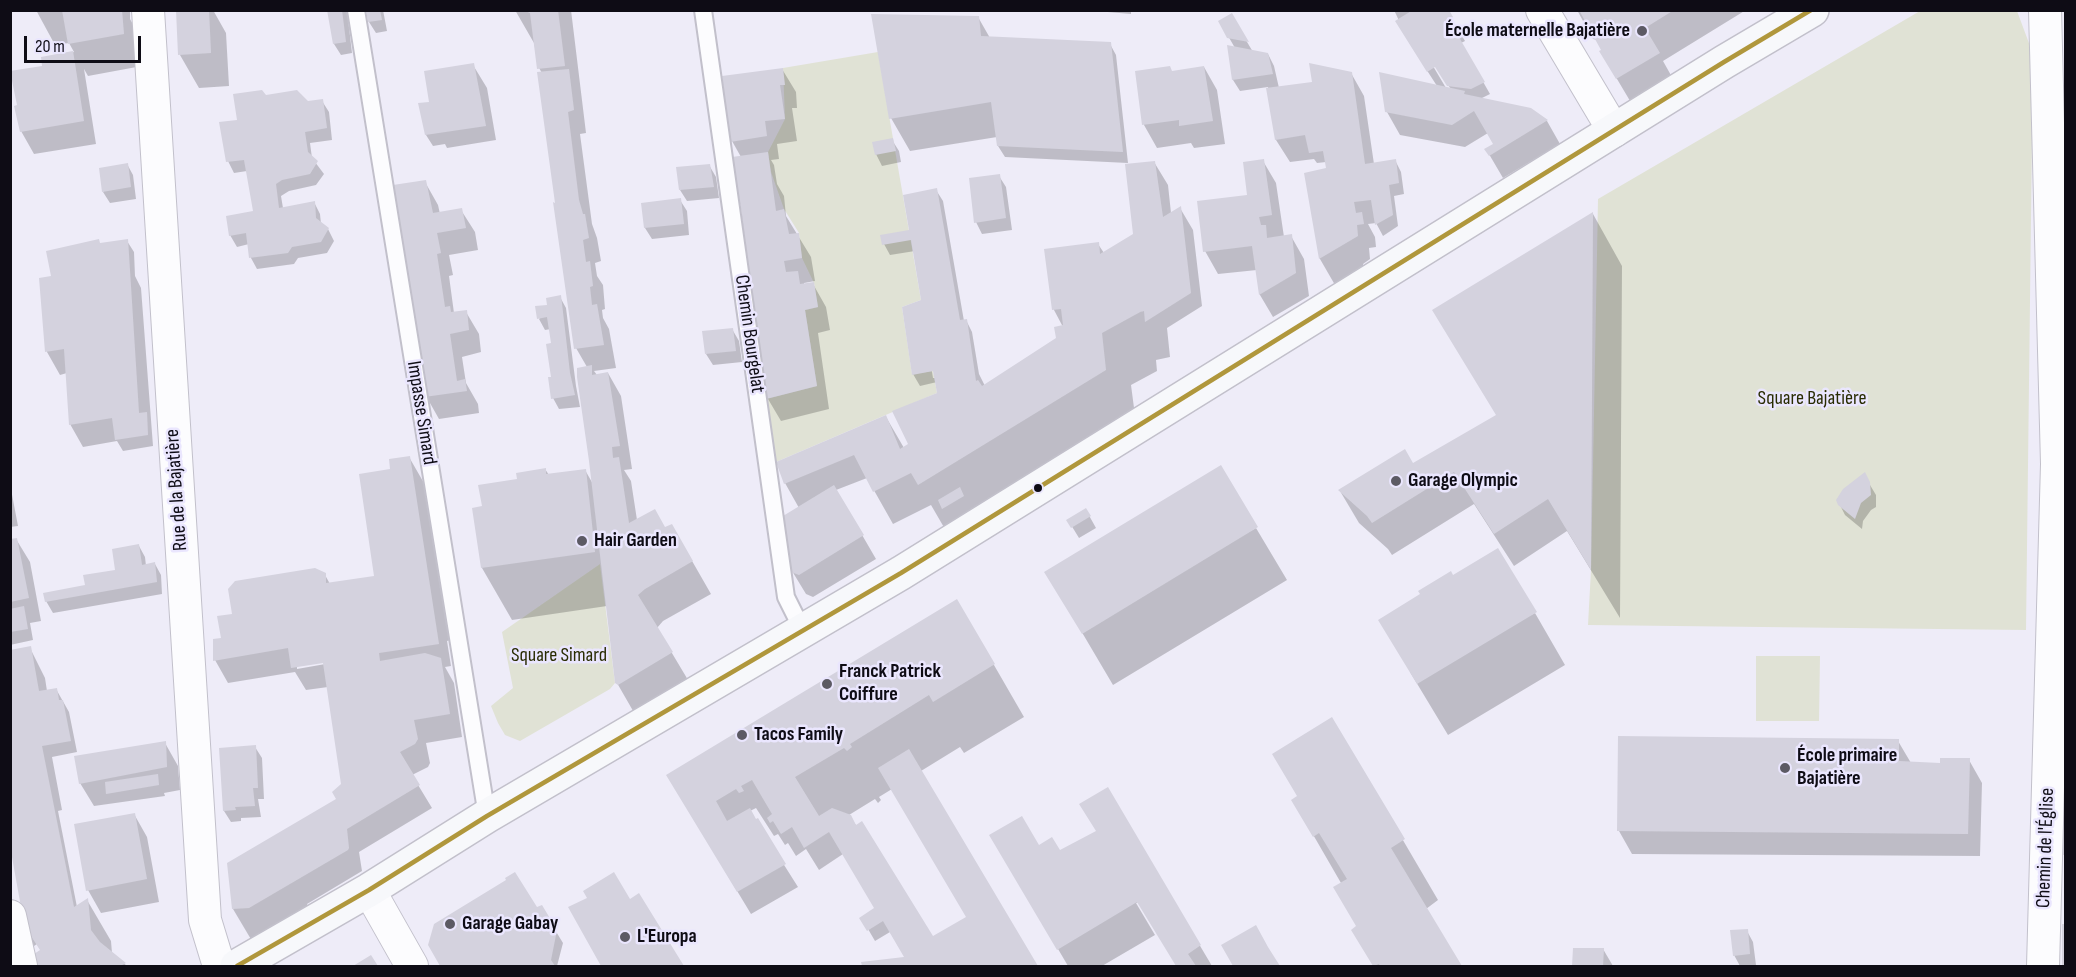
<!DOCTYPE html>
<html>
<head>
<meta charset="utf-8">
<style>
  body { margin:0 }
  #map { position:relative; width:2076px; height:977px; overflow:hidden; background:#eeecf8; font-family:"Sofia Sans Condensed",sans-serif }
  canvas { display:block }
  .frame { position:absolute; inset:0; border:12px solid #0e0c15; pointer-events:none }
  .scale { position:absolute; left:24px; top:36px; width:117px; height:27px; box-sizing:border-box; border:3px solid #0e0c15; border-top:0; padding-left:8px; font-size:18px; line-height:21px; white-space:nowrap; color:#0e0c15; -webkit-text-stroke:4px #eae6fe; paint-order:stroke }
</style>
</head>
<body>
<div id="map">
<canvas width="2076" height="977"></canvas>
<div class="frame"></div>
<div class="scale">20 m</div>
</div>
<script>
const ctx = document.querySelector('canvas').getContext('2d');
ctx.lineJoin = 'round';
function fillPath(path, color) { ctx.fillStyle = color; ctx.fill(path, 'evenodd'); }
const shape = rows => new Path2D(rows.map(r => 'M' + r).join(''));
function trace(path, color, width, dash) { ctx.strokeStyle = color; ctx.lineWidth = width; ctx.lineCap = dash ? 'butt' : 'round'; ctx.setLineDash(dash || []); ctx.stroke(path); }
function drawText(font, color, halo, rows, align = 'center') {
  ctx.font = font + ' "Sofia Sans Condensed",sans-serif'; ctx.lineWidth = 5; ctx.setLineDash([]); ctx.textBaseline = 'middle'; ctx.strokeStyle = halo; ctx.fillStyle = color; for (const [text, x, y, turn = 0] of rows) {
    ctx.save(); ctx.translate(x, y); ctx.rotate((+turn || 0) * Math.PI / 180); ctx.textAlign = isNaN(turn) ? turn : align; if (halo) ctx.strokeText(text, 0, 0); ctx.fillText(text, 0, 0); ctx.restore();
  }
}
const green = shape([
  [1920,11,2017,11,2033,54,2026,630,1588,625,1591,570,1598,199],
  [878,52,921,300,902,307,912,374,933,371,937,393,776,462,766,399,817,386,805,310,818,307,814,283,802,258,799,233,784,209,771,172,768,152,785,119,783,68],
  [600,564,615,683,610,689,520,741,505,735,498,723,491,706,513,688,502,632],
  [1756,656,1820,656,1819,721,1756,721]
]);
const shadow = shape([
  [36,10,130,10,130,19,139,35,142,66,88,76,84,69,96,144,34,154,21,131,44,67,42,59,74,52,69,43,55,45],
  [177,10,213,10,226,33,229,86,199,88,180,55],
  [329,10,347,10,352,53,341,55,334,44],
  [368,10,383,10,387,31,376,33,369,22],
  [515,10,571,10,586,133,580,134,592,224,597,238,601,261,595,263,597,276,603,285,605,309,602,310,603,318,609,329,616,368,594,371,597,375,608,373,621,396,632,469,624,470,631,481,637,520,665,530,672,526,711,594,663,621,657,628,691,685,636,716,617,683,607,606,512,620,482,568,474,509,483,508,519,480,545,469,549,475,585,470,593,484,587,367,576,348,542,73,539,68,534,43],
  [1084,10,1131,10,1131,14],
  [1394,10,1447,10,1465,41,1461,43,1490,94,1480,99,1530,110,1547,121,1560,144,1503,178,1486,149,1495,144,1488,133,1465,147,1400,135,1387,112,1437,86,1410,44],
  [1433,59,1450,88,1446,88,1430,61],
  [1577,10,1746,10,1663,61,1677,86,1636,111,1601,52,1604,51,1597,40,1593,39],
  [1231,15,1253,52,1268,54,1274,66,1279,88,1314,83,1351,73,1364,96,1374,164,1395,160,1401,172,1404,194,1394,196,1398,226,1383,236,1376,223,1368,224,1375,237,1376,247,1369,248,1370,259,1363,264,1369,300,1350,311,1320,259,1306,175,1328,170,1326,162,1317,163,1314,159,1290,162,1276,140,1268,87,1240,91,1233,80,1229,47,1235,48,1220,22],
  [978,17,990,38,1110,44,1116,55,1128,163,1005,157,998,146,997,137,910,151,891,118],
  [473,65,487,88,496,140,447,148,445,144,433,146,426,135,430,103],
  [1204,67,1217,90,1225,144,1194,148,1191,143,1157,148,1144,125,1137,72,1173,73],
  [782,69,796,92,797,108,792,108,797,141,777,144,779,159,771,160,774,165,777,184,784,196,786,216,811,257,815,281,804,283,804,286,813,284,826,307,830,330,818,333,829,409,781,421,768,399,742,216,741,157,732,141],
  [265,96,308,103,322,101,329,112,332,140,310,143,312,158,324,174,316,185,289,191,281,196,283,208,314,202,320,214,321,224,328,229,334,241,327,253,298,258,294,264,257,269,251,258,249,244,237,247,230,235,255,213,247,171,234,173,228,161,239,121],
  [892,140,899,151,901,162,882,166,876,154],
  [1263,161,1276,183,1284,237,1291,236,1304,259,1309,296,1273,317,1260,295,1257,270,1218,274,1205,251,1248,196],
  [1154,162,1168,185,1171,213,1180,208,1193,230,1202,306,1167,328,1170,357,1156,360,1157,371,1131,385,1136,423,949,536,931,505,893,524,867,478,836,490,876,559,813,597,806,594,792,571,799,508,785,483,886,417,904,448,910,445,939,393,937,382,920,386,913,374,922,301,915,251,890,255,884,244,911,231,936,190,943,201,964,321,966,320,972,332,979,374,985,386,1058,339,1063,327,1054,310,1046,250,1098,244,1104,253,1135,241],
  [923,319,936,378,933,378],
  [127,164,133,175,136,199,110,203,103,192],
  [709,165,716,177,719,198,687,201,680,190],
  [999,176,1006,187,1012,230,982,234,976,222],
  [425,182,438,205,440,214,461,210,475,232,478,250,449,255,453,275,449,276,454,313,466,312,479,334,481,352,462,357,466,383,478,404,479,413,439,419,426,396],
  [680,200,687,211,689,235,652,239,645,228,643,204],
  [1593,214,1622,266,1620,618,1567,531,1514,566,1474,504,1392,555,1388,549,1359,523,1340,491,1412,465,1497,416],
  [127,241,134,252,135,276,141,288,153,446,123,451,117,441,83,447,70,424,67,373,60,375,47,352,41,279,53,277,101,245],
  [560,297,566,308,576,386,580,407,559,409,553,398,552,344,551,329,545,330,539,319],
  [732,329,739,341,742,362,713,365,706,354],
  [409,457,428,490,451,640,447,641,451,666,445,667,454,683,462,737,426,743,430,763,428,767,412,775,432,808,359,852,362,871,307,904,312,914,252,941,233,909,337,799,343,785,328,687,306,690,295,672,228,683,215,660,222,639,234,615,325,575,330,584,375,577,392,470],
  [330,660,331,663,297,669,297,666],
  [1864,475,1876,495,1876,507,1871,510,1863,521,1862,529,1845,515,1839,503],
  [10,484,18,526,10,527],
  [1086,510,1096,528,1079,538,1068,520],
  [1256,528,1287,580,1113,685,1077,624],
  [16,539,30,562,41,621,30,623,33,640,10,645,10,540],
  [139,546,145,557,146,566,155,564,161,575,162,594,53,613,46,601,86,586,117,571],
  [957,601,1024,717,964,753,960,747,921,771,1037,966,863,966,863,963,906,959,890,932,875,941,868,929,876,908,843,854,819,870,806,849,796,856,788,843,785,845,778,834,774,836,756,808,750,811,798,887,751,914,681,798],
  [892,789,968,918,933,938,849,815,875,799,878,803,881,800,879,797],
  [1535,613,1565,665,1448,735,1410,672],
  [30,648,45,678,47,691,56,689,69,712,77,752,52,757,62,810,58,811,77,907,87,900,111,941,112,953,127,966,34,966,41,951,37,944,34,946,28,935],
  [1332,719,1438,900,1426,909,1460,966,1374,966,1353,930,1358,927,1341,883,1293,800,1299,797],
  [1898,741,1911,763,1942,765,1969,760,1982,783,1980,856,1632,854,1619,831],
  [165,743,178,766,180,790,164,793,165,796,94,806,80,783],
  [255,747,262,758,264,799,258,799,261,817,241,818,241,821,231,822,224,811,220,749],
  [1107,789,1212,966,1177,966,1139,902,1136,903,1155,935,1102,966,1068,966,991,835,1060,852,1097,832],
  [134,814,147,837,159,902,101,913,88,890],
  [639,895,682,966,603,966,570,908,629,901],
  [541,907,563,943,557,966,442,966,430,945],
  [1255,927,1277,966,1234,966,1223,946],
  [1747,931,1753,942,1756,965,1740,966,1734,955],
  [1574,949,1603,949,1613,966,1574,966]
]);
const building = shape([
  [62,10,122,10,124,34,68,44],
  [176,10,209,10,211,53,178,55],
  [327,10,342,10,346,42,333,44],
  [366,10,380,10,382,20,368,22],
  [523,10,558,10,565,66,537,69,530,13],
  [1413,10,1449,10,1453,17,1449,20,1485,82,1471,89,1447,86,1435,67,1427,72,1395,21],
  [1579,10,1674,10,1645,28,1660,53,1616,79,1599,51,1601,50],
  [1232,13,1249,42,1227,38,1218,21],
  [871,14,979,16,981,36,1111,42,1123,152,997,146,991,102,889,119],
  [1227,45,1268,53,1273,74,1232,80],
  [73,51,84,121,20,132,14,106,17,105,10,71,42,66,41,57],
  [474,63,486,126,425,135,418,103,429,102,424,71],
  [1309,63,1352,72,1365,164,1396,159,1399,183,1389,185,1393,215,1375,225,1371,200,1354,202,1356,213,1362,212,1364,224,1357,225,1358,236,1319,259,1304,173,1326,168,1323,151,1309,153,1305,135,1275,140,1266,88,1312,82],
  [1170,66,1172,71,1204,66,1213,121,1179,126,1179,120,1142,125,1135,71],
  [783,68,785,85,780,85,785,119,765,121,767,136,730,142,722,76],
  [569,69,574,110,568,112,579,200,583,214,585,214,589,238,583,240,586,262,590,261,593,286,590,287,592,305,597,304,604,345,574,349,553,202,555,203,537,72],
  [1379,72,1465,91,1464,94,1531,108,1548,120,1489,156,1484,149,1493,144,1474,111,1452,125,1385,112],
  [262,90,266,95,297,90,308,101,323,99,327,128,305,132,308,152,318,161,310,174,282,180,276,184,279,208,315,201,316,218,329,228,321,242,292,247,288,253,249,258,246,233,229,236,226,216,253,211,244,160,226,162,219,122,237,120,233,94],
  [893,138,896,151,875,155,872,142],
  [768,152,776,211,784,209,789,234,799,233,802,258,784,261,786,272,798,271,800,284,814,282,818,307,805,310,817,386,766,399,742,215,732,157],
  [1264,159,1272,215,1259,217,1261,225,1266,225,1267,238,1292,234,1296,273,1259,295,1252,246,1203,252,1197,201,1247,195,1243,162],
  [1155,161,1163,217,1181,206,1191,293,1145,322,1144,311,1141,312,1142,311,1102,333,1106,370,918,485,911,473,873,492,854,455,784,484,776,462,886,415,900,449,908,444,892,411,937,393,933,371,912,375,902,307,921,300,911,240,882,245,880,235,909,230,903,195,937,188,960,320,967,319,976,381,978,380,982,386,1056,338,1054,327,1063,325,1061,309,1052,310,1044,249,1099,242,1100,254,1133,234,1125,164],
  [128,163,131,187,102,192,99,168],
  [710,164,714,187,679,190,676,167],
  [1000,174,1006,218,974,223,969,178],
  [426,180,433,213,462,208,466,228,437,233,441,253,437,254,445,307,450,306,451,312,467,310,469,330,450,334,457,381,465,379,467,391,424,397,393,185],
  [681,198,684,224,644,228,641,203],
  [1593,212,1591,570,1548,499,1494,534,1454,472,1372,523,1367,516,1338,490,1405,449,1413,463,1496,415,1432,310],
  [99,239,100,243,128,239,139,413,147,412,148,435,115,440,112,418,69,425,64,349,45,352,39,278,51,276,46,251],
  [561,295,570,373,575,395,551,399,548,377,551,377,546,344,551,343,547,317,537,319,535,306,547,305,546,298],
  [733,328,736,351,705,354,702,331],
  [592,365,592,375,608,372,620,446,612,447,613,458,619,457,629,523,655,509,665,527,672,524,693,561,645,589,638,595,673,652,618,685,615,683,589,461,577,377,577,368],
  [410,456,439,644,379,653,380,661,425,653,441,658,450,714,414,720,418,739,415,744,400,752,420,785,347,829,349,848,348,850,249,908,232,909,227,863,336,799,332,792,341,784,323,663,291,668,288,648,213,661,213,639,221,638,217,616,232,614,228,589,235,581,315,568,326,573,326,583,374,576,359,474,390,469,389,459],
  [1221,465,1258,527,1082,634,1044,572],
  [546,468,546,474,586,469,595,552,481,568,472,508,482,506,478,485,517,479,516,473],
  [1865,472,1870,482,1871,495,1861,503,1855,519,1838,505,1836,500,1843,489],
  [834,485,864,535,799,575,791,572,783,516],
  [960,487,964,496,942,509,938,500],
  [1086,508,1091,516,1071,528,1066,520],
  [17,538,29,598,10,602,10,539],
  [139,544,142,565,155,562,157,582,45,602,43,593,85,585,83,575,115,570,112,549],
  [1498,548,1537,612,1417,684,1378,620,1420,594,1418,591,1451,571,1453,575],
  [957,599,995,664,933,702,929,695,850,744,852,747,847,751,844,748,795,777,819,816,832,808,851,815,856,825,862,821,933,936,966,917,878,768,909,749,1038,966,862,966,861,962,904,957,883,921,867,931,859,918,874,908,829,832,804,848,792,827,781,834,773,821,770,823,767,818,772,814,752,780,741,786,744,791,739,793,736,789,716,801,727,821,750,808,756,819,758,818,786,864,737,892,666,775],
  [24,606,28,629,10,632,10,609],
  [31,646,39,691,57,688,59,700,63,700,71,741,42,746,74,907,88,898,91,930,100,942,126,963,120,966,33,966,31,956,40,950,29,933,26,935,10,846,10,650],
  [1332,717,1405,839,1391,848,1462,966,1380,966,1379,964,1373,966,1351,930,1356,926,1333,887,1347,879,1319,833,1313,837,1291,800,1297,796,1272,754],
  [1618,736,1899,739,1899,761,1940,763,1940,758,1970,758,1968,834,1617,831],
  [166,741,167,767,79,784,74,756],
  [256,745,258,788,253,788,255,806,235,807,236,810,223,811,219,748],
  [2063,772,2066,772,2066,855,2063,855],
  [158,774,159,785,106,794,105,782],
  [1108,787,1201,945,1188,954,1196,966,1176,966,1137,902,1057,950,989,835,1022,816,1039,845,1052,837,1060,850,1096,831,1079,804],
  [135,813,147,879,86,891,74,824],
  [515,872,537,907,542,905,557,930,551,960,555,966,440,966,428,945,434,924,506,880,505,878],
  [614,872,630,899,639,893,684,966,601,966,568,907,587,898,583,891],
  [2062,924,2066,924,2066,966,2062,966],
  [1256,925,1268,947,1280,966,1233,966,1221,945],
  [1748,929,1750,954,1733,956,1730,930],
  [1573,948,1604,948,1603,966,1572,966],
  [371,955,378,966,353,966]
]);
const lane = shape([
  [356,10,487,816],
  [703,10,786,597,803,631]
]);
const street = shape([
  [148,10,205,920,219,966],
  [1542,10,1614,131],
  [369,890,412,966],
  [10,916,21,966],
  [2043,966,2057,464,2045,10]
]);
const secondary = shape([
  [237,966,369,890,487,816,901,573,1724,62,1812,10]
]);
const bus1 = shape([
  [237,966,369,890,487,816,901,573,1724,62,1811,10]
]);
const markers = [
  [1642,31,6,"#5c5a64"],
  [1396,481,6,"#5c5a64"],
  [1038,488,5,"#0e0c15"],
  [582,541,6,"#5c5a64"],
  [827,684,6,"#5c5a64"],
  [742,735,6,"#5c5a64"],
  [1785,768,6,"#5c5a64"],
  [450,924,6,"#5c5a64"],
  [625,937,6,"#5c5a64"]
];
const poiNames = [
  ["École maternelle Bajatière",1630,31,"right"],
  ["Garage Olympic",1408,481],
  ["Hair Garden",594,541],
  ["Franck Patrick",839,672],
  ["Coiffure",839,695],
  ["Tacos Family",754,735],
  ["École primaire",1797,756],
  ["Bajatière",1797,779],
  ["Garage Gabay",462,924],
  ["L'Europa",637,937]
];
const streetNames = [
  ["Chemin Bourgelat",749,334,82],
  ["Impasse Simard",421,413,81],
  ["Rue de la Bajatière",177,490,-94],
  ["Chemin de l'Église",2046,848,-88]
];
const parkNames = [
  ["Square Bajatière",1812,399],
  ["Square Simard",559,656]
];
fillPath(green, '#e0e2d5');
fillPath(shadow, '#0003');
fillPath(building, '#d4d2de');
trace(lane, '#c2c0cb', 20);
trace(street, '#c2c0cb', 34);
trace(secondary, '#c2c0cb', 36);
trace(lane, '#fcfcfe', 16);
trace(street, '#fcfcfe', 32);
trace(secondary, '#f7f8fb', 33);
trace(bus1, '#b0973c', 4.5);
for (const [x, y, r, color] of markers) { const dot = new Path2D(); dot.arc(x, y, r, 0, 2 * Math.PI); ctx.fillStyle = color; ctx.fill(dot); trace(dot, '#eae6fe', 2); }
drawText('bold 20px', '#0e0c15', '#eae6fe', poiNames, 'left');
drawText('20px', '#0e0c15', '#eae6fe', streetNames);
drawText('20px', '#292c02', '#eae6fe', parkNames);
</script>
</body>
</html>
